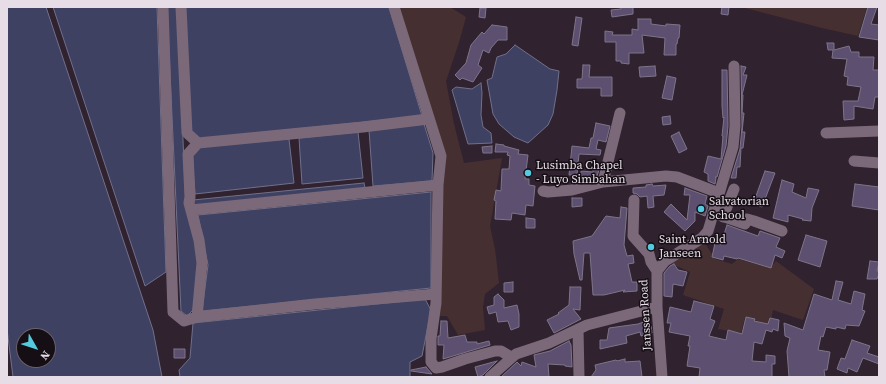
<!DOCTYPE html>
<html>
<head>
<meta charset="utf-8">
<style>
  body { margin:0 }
  #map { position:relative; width:886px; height:384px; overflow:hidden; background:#312230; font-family:"Source Serif 4",serif }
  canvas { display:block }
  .frame { position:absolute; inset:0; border:8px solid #e6dde6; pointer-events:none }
  .north { position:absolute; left:16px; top:328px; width:40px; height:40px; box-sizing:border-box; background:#150e14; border:1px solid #696168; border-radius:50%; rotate:129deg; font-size:11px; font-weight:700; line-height:16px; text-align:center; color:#e6dde6 }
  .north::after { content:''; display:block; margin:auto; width:14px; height:18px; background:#54cade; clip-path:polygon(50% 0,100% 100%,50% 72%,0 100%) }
</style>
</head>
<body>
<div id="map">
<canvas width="886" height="384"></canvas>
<div class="frame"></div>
<div class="north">N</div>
</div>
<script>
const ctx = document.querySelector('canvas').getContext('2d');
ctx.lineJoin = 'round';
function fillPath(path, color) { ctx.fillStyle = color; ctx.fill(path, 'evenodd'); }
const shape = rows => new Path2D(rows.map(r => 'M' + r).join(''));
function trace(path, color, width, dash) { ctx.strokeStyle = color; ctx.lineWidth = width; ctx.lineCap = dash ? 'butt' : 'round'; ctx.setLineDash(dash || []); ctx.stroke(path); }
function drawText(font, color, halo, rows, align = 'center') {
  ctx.font = font + ' "Source Serif 4",serif'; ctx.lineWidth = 3; ctx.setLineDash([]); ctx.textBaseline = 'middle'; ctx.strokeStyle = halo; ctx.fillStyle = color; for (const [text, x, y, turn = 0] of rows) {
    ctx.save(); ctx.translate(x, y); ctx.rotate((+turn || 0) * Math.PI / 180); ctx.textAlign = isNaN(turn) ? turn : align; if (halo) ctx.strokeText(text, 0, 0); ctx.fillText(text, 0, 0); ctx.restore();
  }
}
const green = shape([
  [398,7,450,7,466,17,460,39,446,81,454,124,464,163,502,158,490,226,495,249,499,283,485,294,483,307,485,330,458,335,447,316,440,316,443,155],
  [745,7,867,7,858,36,822,28,745,8],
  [705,243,715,259,732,264,738,259,770,268,776,261,814,289,803,320,773,310,770,325,745,317,741,333,718,329,724,309,683,295,690,272,670,263]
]);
const water = shape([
  [7,7,46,7,153,330,162,377,13,377,7,329,7,7],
  [24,336,48,336,48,360,24,360,24,336],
  [53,7,157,7,166,272,145,286,53,7],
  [167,7,177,7,186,207,200,263,193,310,187,316,181,311,167,7],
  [183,7,389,7,422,116,200,139,189,129,183,7],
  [515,45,550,69,559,71,557,90,553,114,548,125,528,143,514,137,499,124,493,114,487,80,492,78,497,57,506,54,515,45],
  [481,83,482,93,481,115,483,127,491,133,492,143,468,144,452,90,456,87,472,89,481,83],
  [424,124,433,153,432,181,373,186,369,130,424,124],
  [358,132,363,178,302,184,299,138,358,132],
  [289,139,294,183,195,194,192,155,201,146,289,139],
  [364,183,365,188,193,206,193,200,364,183],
  [431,192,431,288,202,311,208,265,198,215,431,192],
  [425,299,431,310,422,356,410,362,410,377,180,377,179,370,190,358,193,323,425,299]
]);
const building = shape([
  [621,7,633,7,633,14,612,17,611,10,621,9,621,7],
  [722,7,729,7,728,15,721,14,722,7],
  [868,7,877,7,871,24,879,25,879,40,859,37,868,7],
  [480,8,486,8,485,18,479,17,480,8],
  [576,17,582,18,578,46,572,45,576,17],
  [638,19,651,19,651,24,666,26,666,24,680,25,679,38,678,38,677,44,676,44,676,55,664,55,665,38,642,35,644,53,629,53,629,64,621,63,621,61,616,61,616,42,605,42,605,31,613,32,612,35,632,35,632,29,638,30,638,19],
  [492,25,507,27,507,40,498,40,491,48,489,53,483,50,478,65,482,68,473,82,462,78,460,80,455,75,466,63,471,45,482,32,484,34,492,25],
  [827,43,834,43,834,50,849,46,851,52,859,52,859,57,874,57,873,70,879,70,879,97,875,97,873,109,854,106,854,119,844,120,843,101,858,101,861,87,847,85,848,77,844,76,847,59,832,58,833,50,828,50,827,43],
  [583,65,590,65,589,77,612,77,612,96,601,96,601,88,577,88,577,79,582,79,583,65],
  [655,66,656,76,640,77,639,67,655,66],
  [741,66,746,67,743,75,747,75,742,95,743,95,742,113,744,113,742,132,745,132,743,148,741,148,740,167,737,167,736,178,731,178,740,149,742,127,741,66],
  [722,70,727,70,728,126,726,146,717,177,715,177,716,178,715,184,708,181,708,174,704,172,708,156,721,159,723,136,722,136,724,117,723,118,722,106,722,70],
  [667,76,676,78,672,100,662,98,667,76],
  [670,116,671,124,663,125,662,117,670,116],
  [596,123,610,126,606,142,598,140,596,149,601,150,600,155,579,154,577,175,569,175,572,146,589,148,591,138,593,138,596,123],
  [679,132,687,149,679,153,671,136,679,132],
  [496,144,504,145,504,146,519,150,518,154,528,155,525,179,529,179,529,185,535,186,533,206,526,205,525,215,512,213,511,220,495,219,496,201,494,200,496,190,501,191,502,169,509,169,510,156,507,155,508,152,495,152,496,144],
  [492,146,492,153,483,153,482,147,492,146],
  [593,170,599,170,597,176,586,179,581,179,581,171,593,172,593,170],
  [765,171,775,173,762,207,753,203,755,196,756,196,765,171],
  [782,180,794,184,792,192,806,198,808,188,819,190,812,208,811,221,802,220,803,219,788,215,788,222,773,218,782,180],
  [652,184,653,186,666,185,664,195,653,196,654,207,648,208,647,196,640,197,637,194,633,193,633,188,646,187,646,185,652,184],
  [855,184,879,187,879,210,852,206,855,184],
  [685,188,707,196,705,204,708,206,705,216,695,212,695,221,685,231,664,212,671,204,687,220,690,195,684,195,685,188],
  [572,198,582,198,582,206,572,207,572,198],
  [621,207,627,208,624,245,627,256,633,255,634,263,628,264,632,282,637,282,637,291,623,292,625,290,604,295,593,295,590,253,584,253,582,280,580,280,574,254,573,241,592,236,606,216,620,218,621,207],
  [526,218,535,219,535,228,526,228,526,218],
  [727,225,758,236,760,231,780,238,776,247,785,251,782,258,775,255,771,268,738,258,737,259,724,256,723,260,712,257,715,243,721,244,727,225],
  [806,235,827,241,820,267,798,260,806,235],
  [870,261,879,262,877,271,879,271,879,274,877,279,867,279,870,261],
  [674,264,678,270,687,272,683,286,673,284,672,297,664,296,664,273,670,266,674,264],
  [836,281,843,282,838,300,851,304,854,291,865,294,862,310,865,311,859,326,846,325,845,329,836,327,836,329,826,327,823,337,821,336,818,350,830,352,827,370,824,370,825,377,789,377,787,351,790,338,785,336,784,323,803,330,814,294,832,300,836,281],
  [513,282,513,292,504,292,504,283,513,282],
  [570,287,581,287,580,310,573,309,581,319,554,333,547,320,559,314,558,313,569,305,570,287],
  [498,294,504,300,504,308,517,305,519,314,519,327,511,330,508,321,498,322,496,312,489,314,487,307,494,305,494,297,498,294],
  [694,301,714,306,710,319,715,321,709,336,726,340,728,330,742,334,746,317,755,319,754,321,768,324,770,318,779,320,778,331,773,329,772,332,766,330,762,344,754,342,752,361,766,362,766,355,775,356,775,364,772,364,772,377,699,377,700,368,687,366,690,346,688,346,690,336,669,332,671,323,667,323,670,307,691,312,694,301],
  [441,321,447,321,448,338,465,335,467,342,477,342,477,344,489,341,490,345,443,359,444,345,438,345,438,336,440,336,441,321],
  [646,321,647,327,651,326,652,333,641,336,640,332,626,336,627,343,600,349,600,340,607,340,609,328,638,324,646,321],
  [852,340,870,346,867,353,879,357,879,364,863,358,857,372,848,368,847,373,837,369,841,358,845,359,852,340],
  [569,341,571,345,572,367,565,366,565,365,548,364,549,377,501,377,517,362,521,366,522,362,536,367,534,355,550,351,569,341],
  [174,349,185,349,185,358,174,358,174,349],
  [625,359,625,362,640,361,642,377,591,377,596,370,595,365,616,360,617,361,625,359],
  [497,361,483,375,478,377,475,367,497,361],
  [426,367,432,374,411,371,411,370,426,367]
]);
const minor = shape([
  [163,7,173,312,184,321,197,317,315,304,436,294],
  [181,7,187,133,198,143],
  [394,7,441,156,438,185,436,303,431,339,431,362,436,368,442,367,465,359,495,351,501,351,511,357],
  [826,133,879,131],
  [854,161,879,163],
  [603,182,620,113],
  [543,191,548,192,572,190,603,182,666,176,677,177,719,193],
  [634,200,633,236,649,254,651,262,657,271],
  [191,210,438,185],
  [713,213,745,224,747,219,754,221,782,231],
  [723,217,734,189],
  [197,317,202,263,199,240,189,203,190,197,188,154,198,143,363,127,428,119],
  [578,329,579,377],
  [490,377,516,354,549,343,587,325,657,307],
  [662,377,657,307,657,271,665,261,702,238,708,231,733,147,735,126,734,66]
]);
const markers = [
  [528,173,4,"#54cade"],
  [701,209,4,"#54cade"],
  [651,247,4,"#54cade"]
];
const poiNames = [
  ["Lusimba Chapel",536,166],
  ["- Luyo Simbahan",536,180],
  ["Salvatorian",709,202],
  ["School",709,216],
  ["Saint Arnold",659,240],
  ["Janseen",659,254]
];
const streetNames = [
  ["Janssen Road",646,315,-93]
];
fillPath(green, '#462f30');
fillPath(water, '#3f4163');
trace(water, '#71708a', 1);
fillPath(building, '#5d4f70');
trace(building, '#7d7589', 1);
trace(minor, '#7b697a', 11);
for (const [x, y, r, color] of markers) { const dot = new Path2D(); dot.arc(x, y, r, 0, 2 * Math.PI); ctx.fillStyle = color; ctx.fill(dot); trace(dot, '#150e14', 1.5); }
drawText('12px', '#e6dde6', '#150e14', poiNames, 'left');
drawText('12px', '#e6dde6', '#150e14', streetNames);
</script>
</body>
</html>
